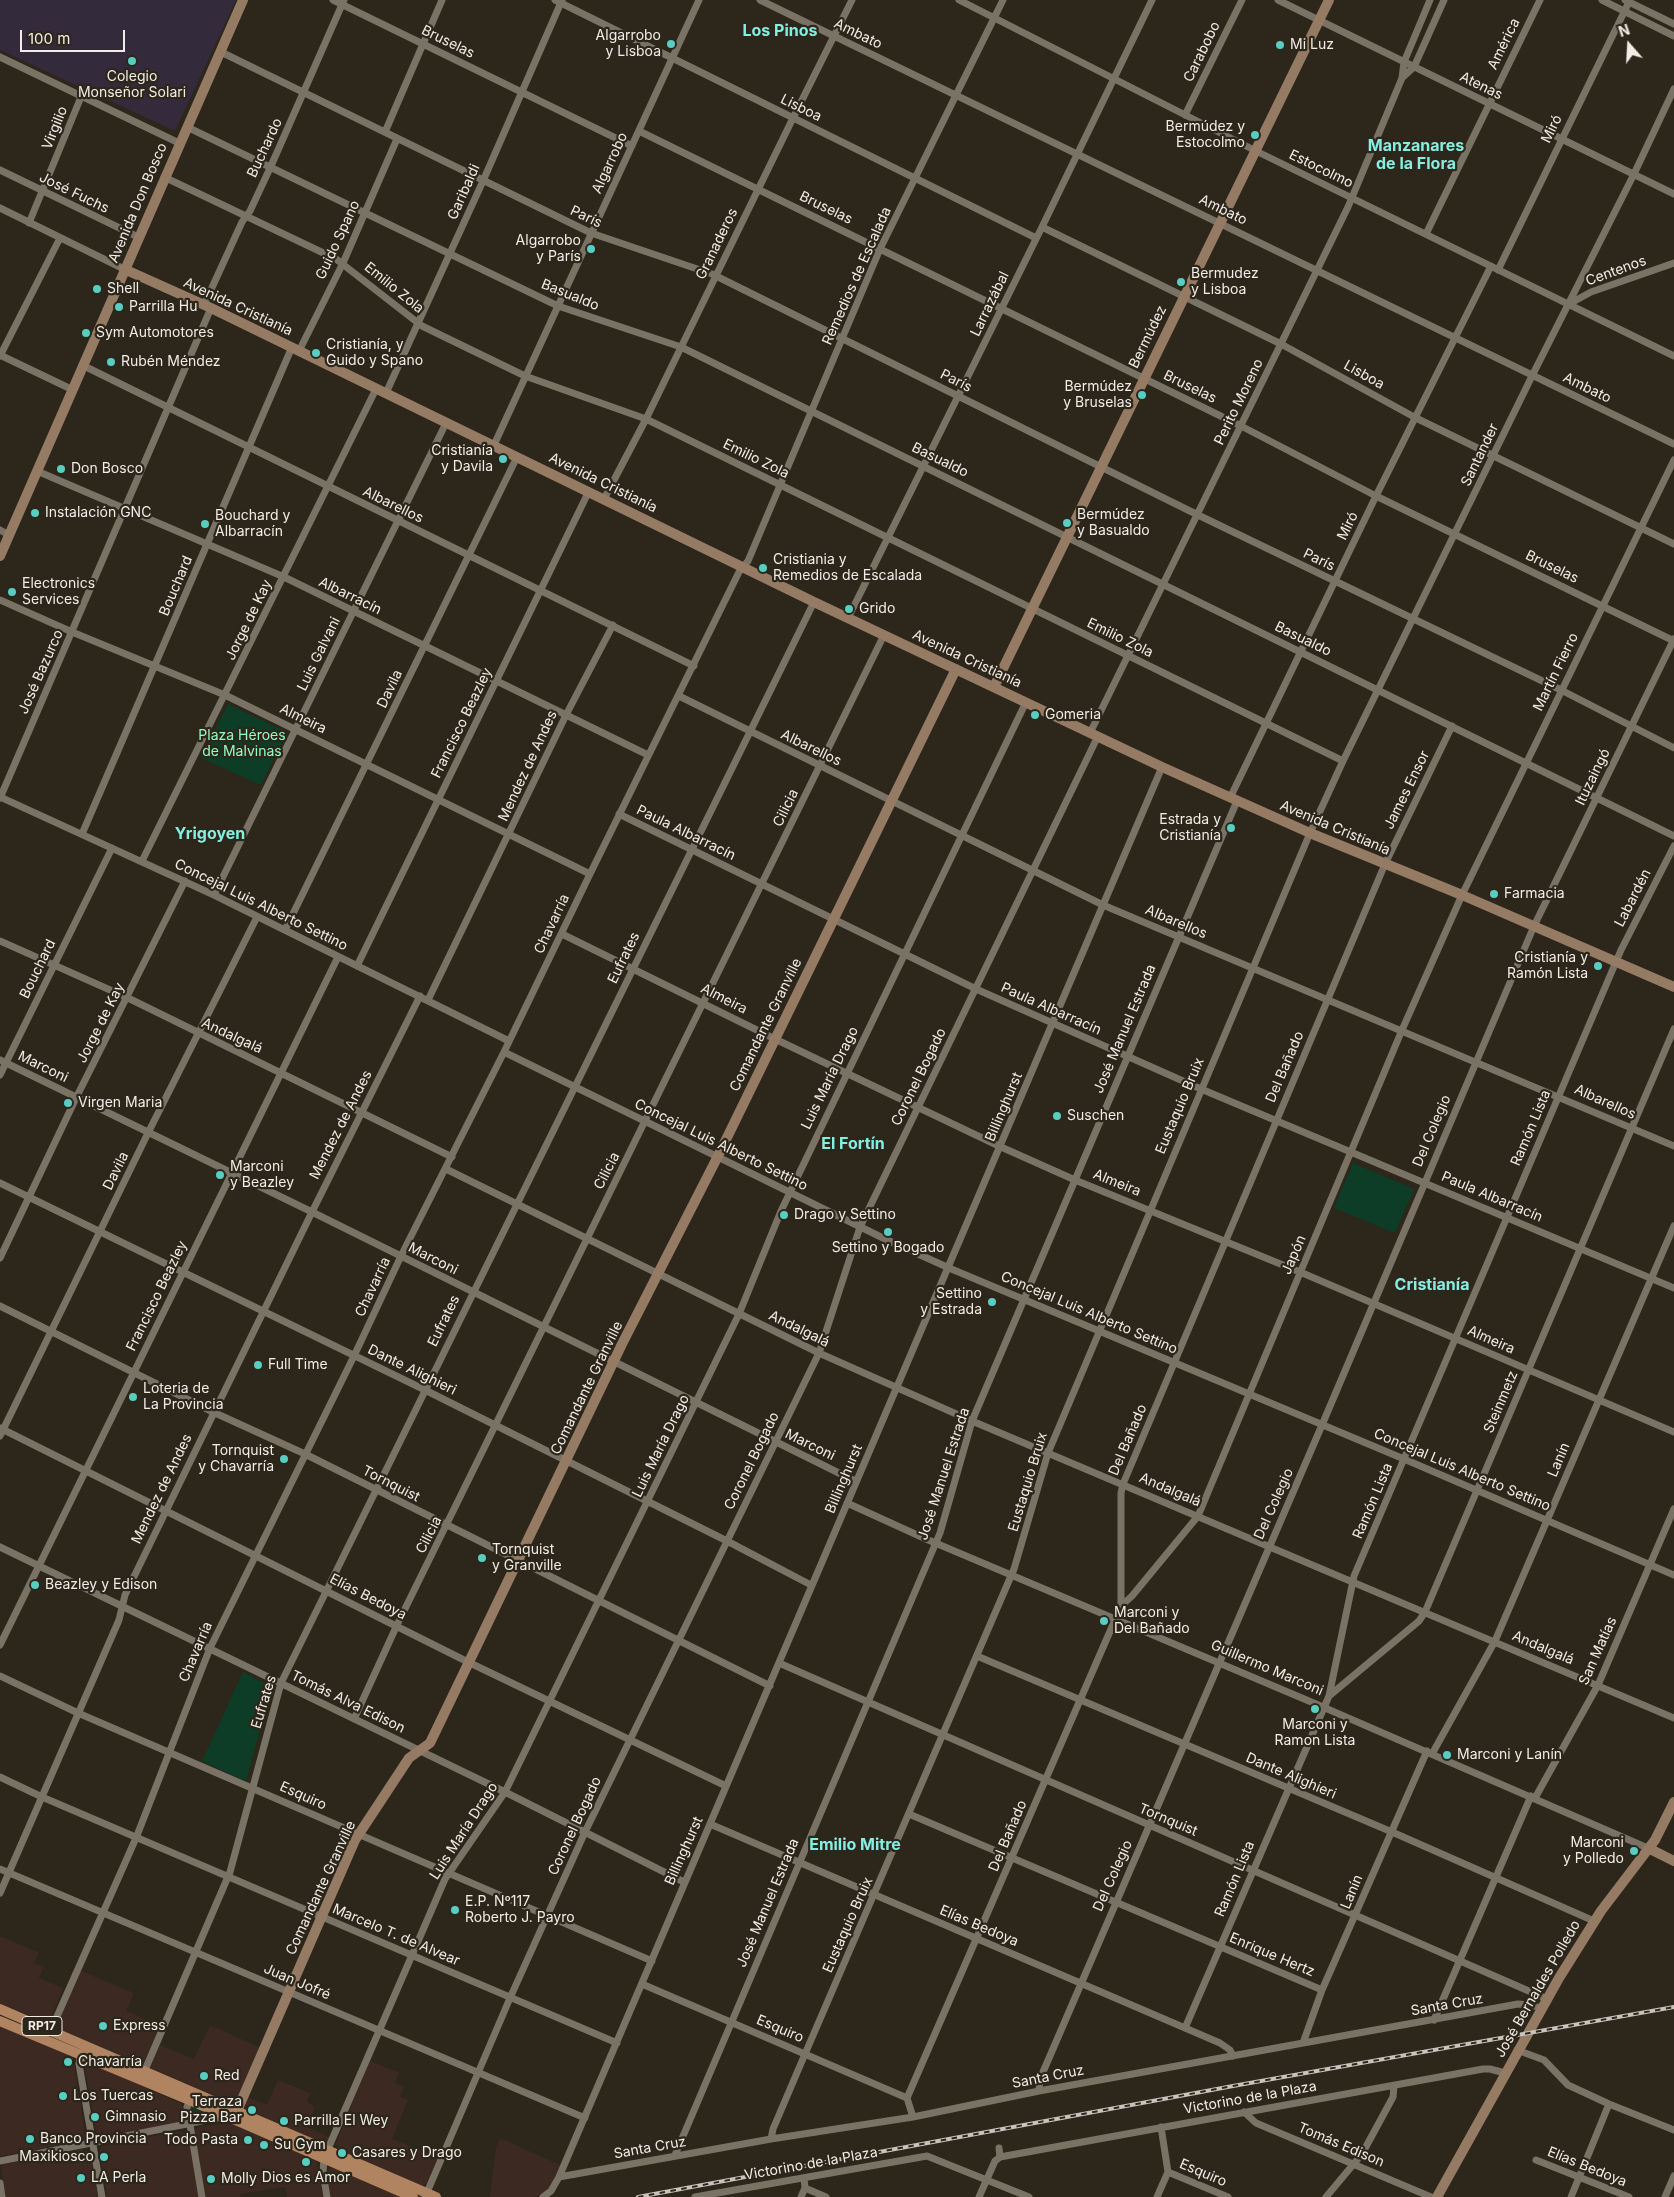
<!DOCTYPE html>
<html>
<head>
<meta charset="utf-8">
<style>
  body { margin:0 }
  #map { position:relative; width:1674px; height:2197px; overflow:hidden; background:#2d261b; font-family:Inter,sans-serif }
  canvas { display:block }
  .north { position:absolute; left:1604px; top:20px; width:50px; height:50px; -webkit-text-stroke:4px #2d261b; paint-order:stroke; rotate:341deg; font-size:14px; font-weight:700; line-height:20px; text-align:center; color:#f1ece5 }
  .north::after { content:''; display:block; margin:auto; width:18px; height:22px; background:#f1ece5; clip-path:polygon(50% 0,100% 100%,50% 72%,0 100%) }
  .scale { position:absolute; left:20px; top:30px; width:105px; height:22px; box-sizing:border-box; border:2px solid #f1ece5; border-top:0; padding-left:6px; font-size:15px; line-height:18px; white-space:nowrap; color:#f1ece5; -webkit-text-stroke:4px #2d261b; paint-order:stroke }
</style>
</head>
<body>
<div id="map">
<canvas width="1674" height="2197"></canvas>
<div class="north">N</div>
<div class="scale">100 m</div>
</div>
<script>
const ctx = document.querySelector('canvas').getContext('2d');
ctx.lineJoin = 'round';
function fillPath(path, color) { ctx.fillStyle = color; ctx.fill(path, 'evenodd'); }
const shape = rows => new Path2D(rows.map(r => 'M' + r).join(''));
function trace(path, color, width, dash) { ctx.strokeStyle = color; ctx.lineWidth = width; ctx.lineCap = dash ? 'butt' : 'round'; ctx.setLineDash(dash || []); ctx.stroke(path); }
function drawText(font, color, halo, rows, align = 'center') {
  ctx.font = font + ' Inter,sans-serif'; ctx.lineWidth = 4.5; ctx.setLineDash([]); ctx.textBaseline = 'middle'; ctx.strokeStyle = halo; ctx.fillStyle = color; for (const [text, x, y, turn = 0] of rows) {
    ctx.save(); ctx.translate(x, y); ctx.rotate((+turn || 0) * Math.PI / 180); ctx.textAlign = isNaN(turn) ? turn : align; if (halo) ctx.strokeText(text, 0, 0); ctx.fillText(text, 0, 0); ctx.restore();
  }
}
const commercial = shape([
  [0,1936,39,1953,34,1963,44,1967,39,1978,63,1988,50,2020,47,2022,0,2004],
  [81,1971,134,1993,126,2011,160,2026,145,2063,139,2064,59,2029,58,2023],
  [0,2024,73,2057,86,2140,0,2156],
  [210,2025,261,2048,237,2102,234,2104,153,2069,151,2067,160,2045,194,2059],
  [370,2061,399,2073,395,2083,404,2087,400,2096,408,2100,392,2139,438,2157,426,2184,420,2187,339,2150,336,2143],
  [93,2064,180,2103,184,2107,186,2122,98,2139,85,2069,87,2065],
  [278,2080,310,2093,307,2102,315,2107,307,2127,329,2137,328,2141,322,2143,248,2110,246,2104,249,2098,267,2105],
  [227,2122,316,2160,323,2197,287,2197,285,2187,240,2194,240,2197,206,2197,194,2132,198,2127],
  [181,2131,188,2135,200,2197,107,2197,99,2151,102,2146],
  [500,2138,560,2165,550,2187,544,2193,534,2197,490,2197,496,2147],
  [81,2149,90,2153,98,2197,6,2197,1,2170,3,2164],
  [334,2167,403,2197,329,2197,326,2174,329,2168]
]);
const education = shape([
  [0,0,236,0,175,131,0,50]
]);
const green = shape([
  [228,704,287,732,261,785,201,758],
  [1353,1163,1414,1189,1395,1233,1334,1208],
  [243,1672,272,1687,246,1781,202,1761],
  [193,2108,206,2111,207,2115,195,2120,193,2119,191,2110]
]);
const street = shape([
  [333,0,632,146],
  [555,0,1036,238],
  [760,0,1674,444],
  [959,0,1256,151,1674,356],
  [1278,0,1674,194],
  [1602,0,1674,36],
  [1625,0,1674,24],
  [221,52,591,233,712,274,1198,515,1561,690,1674,748],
  [0,57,179,143],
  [1402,78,1414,67,1444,0],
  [1185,115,1242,0],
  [187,127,558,306,681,347,1674,836],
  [639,131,1241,426,1376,496,1674,641],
  [385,132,442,0],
  [0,170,138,237],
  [164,177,336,259,422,326,525,376,646,419,1343,761],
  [0,208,124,269],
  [29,223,81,97],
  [1042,227,1281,344,1416,418,1674,544],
  [1426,234,1540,0],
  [1498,270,1630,0],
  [1569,304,1591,292,1674,263],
  [204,305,242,222,250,211,271,166,344,0],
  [299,351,343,263,397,139],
  [0,355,71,389],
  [0,356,60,238],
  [82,365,694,666],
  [386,393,483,181,562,0],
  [494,445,699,0],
  [37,471,284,577,648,755],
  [604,499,646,419,793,118,852,0],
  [0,530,9,535],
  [0,600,72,632,225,695,590,874],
  [848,618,1042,227,1152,0],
  [679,696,1103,905,1674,1146],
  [1090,733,1348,207,1402,78,1404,62,1430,0],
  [0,797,214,895,509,1041],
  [0,798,211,308],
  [1230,798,1376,496,1491,266],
  [619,814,976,989,1201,1089,1674,1288],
  [82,834,292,347],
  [142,861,376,389],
  [214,895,446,423],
  [285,930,517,457],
  [562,934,775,1039,1001,1147,1075,1180,1300,1272,1674,1432],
  [0,941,128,998,452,1157],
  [357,966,589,491],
  [428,1000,566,715,613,625],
  [504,1052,885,1239,949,1268,1404,1459,1674,1575],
  [0,1060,312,1212,855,1481],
  [0,1075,112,848],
  [446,1169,819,1353,972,1421,1674,1718],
  [0,1183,425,1390,727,1541,811,1585],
  [0,1258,76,1098,185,881],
  [0,1306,213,1412,305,1454,770,1686],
  [0,1428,468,1662,726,1786],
  [0,1436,148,1133,257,917],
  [847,1503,926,1539,1316,1704,1650,1849],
  [0,1547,505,1792,684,1882],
  [1121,1606,1132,1596,1198,1516,1402,1030,1462,895,1674,460],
  [0,1645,338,957],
  [977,1656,1392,1832,1594,1921],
  [779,1663,1547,1999],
  [0,1676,78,1713,652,1961],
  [1329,1696,1419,1621,1425,1612,1674,1029],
  [354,1719,397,1625,884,635],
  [1432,1754,1495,1641,1674,1226],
  [0,1777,42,1797,617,2043],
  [1535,1798,1598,1685,1674,1509],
  [909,1814,1322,1990],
  [710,1824,1220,2043,1230,2050,1233,2056],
  [0,1869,585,2118],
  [0,1893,119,1620,125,1595,312,1212,420,996],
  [642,1984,907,2098],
  [1434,2020,1531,1796],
  [1185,2028,1329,1696,1354,1576,1621,950,1674,846],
  [51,2030,136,1838,210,1648,354,1356,401,1256,504,1052,590,874,739,572,748,561,880,249,1003,0],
  [1303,2043,1322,1990,1427,1751],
  [1517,2050,1544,2060,1568,2085,1609,2104,1674,2130],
  [81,2052,79,2064,102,2197],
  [145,2070,230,1872,281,1683,814,602],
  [1039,2091,1040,2079,1322,1425,1534,926,1674,639],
  [191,2097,187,2107,202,2197],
  [1244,2112,1256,2123,1431,2197],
  [913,2117,907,2098,1121,1606,1121,1493,1123,1484,1385,864,1452,726],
  [771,2139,773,2129,805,2054,1014,1569,1048,1453,1310,833,1343,761,1532,376,1634,174,1674,89],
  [675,2155,940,1533,972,1421,1237,801],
  [1000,2157,1483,2069,1490,2069,1505,2073],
  [1536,2160,1629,2197],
  [0,2161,227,2116],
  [1168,2172,1228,2197],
  [559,2177,771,2139,913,2117,1039,2091,1518,2004,1531,2005,1541,2008],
  [0,2183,2,2197],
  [805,2188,826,2197],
  [327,2197,323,2173,324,2158,445,1879,505,1792,739,1314,781,1211,1026,702],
  [425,2197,510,1998,585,1832,819,1353,860,1227,1098,736],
  [543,2197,551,2191,559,2177,1162,767],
  [695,2197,927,2156,1029,2197],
  [801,2197,805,2188,804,2178],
  [979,2197,995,2161,1000,2157,999,2148],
  [1157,2197,1168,2172,1161,2127],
  [1326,2197,1362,2154,1393,2097,1394,2086],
  [1571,2197,1609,2104],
  [1665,2197,1674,2176]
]);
const secondary = shape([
  [124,269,211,308,814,602,1162,767,1310,833,1462,895,1674,987],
  [0,556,243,0],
  [994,687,1329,0],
  [1650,1849,1674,1861],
  [237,2111,355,1840,409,1758,430,1743,622,1344,718,1156,956,669],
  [1437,2197,1559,1978,1601,1911,1655,1840,1674,1802]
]);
const primary = shape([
  [0,2009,436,2197],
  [0,2021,189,2100,413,2197]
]);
const rail = shape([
  [638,2197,1233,2086,1674,2007]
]);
const markers = [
  [671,44,5,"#57cec1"],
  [1280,45,5,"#57cec1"],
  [132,61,5,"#57cec1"],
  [1255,135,5,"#57cec1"],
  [591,249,5,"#57cec1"],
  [1181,282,5,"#57cec1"],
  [97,289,5,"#57cec1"],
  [119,307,5,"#57cec1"],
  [86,333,5,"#57cec1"],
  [316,353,5,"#57cec1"],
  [111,362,5,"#57cec1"],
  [1142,395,5,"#57cec1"],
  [503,459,5,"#57cec1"],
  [61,469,5,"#57cec1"],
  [35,513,5,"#57cec1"],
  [1067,523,5,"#57cec1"],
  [205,524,5,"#57cec1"],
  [763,568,5,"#57cec1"],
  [12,592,5,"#57cec1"],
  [849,609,5,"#57cec1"],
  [1035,715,5,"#57cec1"],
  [1231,828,5,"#57cec1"],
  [1494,894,5,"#57cec1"],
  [1598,966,5,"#57cec1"],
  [68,1103,5,"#57cec1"],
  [1057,1116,5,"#57cec1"],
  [220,1175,5,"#57cec1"],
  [784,1215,5,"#57cec1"],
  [888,1232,5,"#57cec1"],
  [992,1302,5,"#57cec1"],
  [258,1365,5,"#57cec1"],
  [133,1397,5,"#57cec1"],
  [284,1459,5,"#57cec1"],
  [482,1558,5,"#57cec1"],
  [35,1585,5,"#57cec1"],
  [1104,1621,5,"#57cec1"],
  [1315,1709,5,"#57cec1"],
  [1447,1755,5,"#57cec1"],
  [1634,1851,5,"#57cec1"],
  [455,1910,5,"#57cec1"],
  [103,2026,5,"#57cec1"],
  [68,2062,5,"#57cec1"],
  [204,2076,5,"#57cec1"],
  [63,2096,5,"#57cec1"],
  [252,2110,5,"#57cec1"],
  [95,2117,5,"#57cec1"],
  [284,2121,5,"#57cec1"],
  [30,2139,5,"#57cec1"],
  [248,2140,5,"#57cec1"],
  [264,2145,5,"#57cec1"],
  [342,2153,5,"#57cec1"],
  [104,2157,5,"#57cec1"],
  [306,2162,5,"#57cec1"],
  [81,2178,5,"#57cec1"],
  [211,2179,5,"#57cec1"]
];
const shields = [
  [42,2026,40]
];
const shieldNames = [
  ["RP17",42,2026]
];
const streetNames = [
  ["Ambato",858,34,26],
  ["Bruselas",448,42,26],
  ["América",1504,44,-64],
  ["Carabobo",1202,52,-64],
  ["Atenas",1481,86,26],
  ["Lisboa",801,108,26],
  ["Virgilio",55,128,-68],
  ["Miró",1552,129,-64],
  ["Buchardo",265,148,-65],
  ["Algarrobo",610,163,-65],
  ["Estocolmo",1321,169,26],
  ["Garibaldi",464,192,-66],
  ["José Fuchs",74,193,26],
  ["Avenida Don Bosco",138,203,-67],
  ["Bruselas",826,208,26],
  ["Ambato",1223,210,26],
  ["París",586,217,25],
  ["Guido Spano",338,240,-65],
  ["Granaderos",717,244,-64],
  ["Centenos",1616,271,-20],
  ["Remedios de Escalada",857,276,-66],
  ["Emilio Zola",394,288,39],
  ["Basualdo",570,295,22],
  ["Larrazábal",990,304,-64],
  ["Avenida Cristianía",238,307,25],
  ["Bermúdez",1148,337,-64],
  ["Lisboa",1364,375,29],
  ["París",956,381,27],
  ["Bruselas",1190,387,26],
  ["Ambato",1587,388,26],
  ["Perito Moreno",1239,402,-64],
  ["Santander",1480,455,-64],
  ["Emilio Zola",756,459,26],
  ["Basualdo",940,460,26],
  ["Avenida Cristianía",603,483,26],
  ["Albarellos",393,505,26],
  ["Miró",1348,526,-64],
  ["París",1319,560,26],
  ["Bruselas",1552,567,26],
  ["Bouchard",176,586,-67],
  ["Albarracín",350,596,26],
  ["Jorge de Kay",249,620,-64],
  ["Emilio Zola",1120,638,26],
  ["Basualdo",1303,639,26],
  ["Luis Galvani",319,654,-64],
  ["Avenida Cristianía",967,659,25],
  ["José Bazurco",41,672,-66],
  ["Martín Fierro",1556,672,-64],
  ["Davila",390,689,-65],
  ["Almeira",303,719,26],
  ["Francisco Beazley",462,723,-64],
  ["Albarellos",811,748,26],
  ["Mendez de Andes",528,766,-65],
  ["Ituzaingó",1593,777,-64],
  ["James Ensor",1407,790,-64],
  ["Cilicia",786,808,-64],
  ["Avenida Cristianía",1335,828,23],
  ["Paula Albarracín",686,833,26],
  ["Labardén",1633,898,-63],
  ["Concejal Luis Alberto Settino",261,905,26],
  ["Albarellos",1176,922,23],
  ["Chavarría",552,924,-65],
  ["Eufrates",624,958,-64],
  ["Bouchard",38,969,-64],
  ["Almeira",724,999,27],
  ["Paula Albarracín",1051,1009,24],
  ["Jorge de Kay",101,1023,-63],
  ["Comandante Granville",766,1025,-64],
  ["José Manuel Estrada",1125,1029,-67],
  ["Andalgalá",232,1036,25],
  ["Marconi",43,1067,26],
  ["Del Bañado",1285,1067,-67],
  ["Coronel Bogado",919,1077,-64],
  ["Luis María Drago",830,1078,-64],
  ["Albarellos",1605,1102,24],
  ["Eustaquio Bruix",1180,1106,-67],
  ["Billinghurst",1004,1107,-67],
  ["Mendez de Andes",341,1125,-63],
  ["Ramón Lista",1531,1128,-67],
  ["Del Colegio",1432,1131,-67],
  ["Concejal Luis Alberto Settino",721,1145,26],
  ["Davila",116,1171,-64],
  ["Cilicia",607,1171,-63],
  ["Almeira",1117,1183,22],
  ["Paula Albarracín",1492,1197,23],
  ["Japón",1294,1255,-67],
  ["Marconi",433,1259,27],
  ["Chavarría",373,1287,-65],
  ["Francisco Beazley",157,1296,-64],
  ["Concejal Luis Alberto Settino",1089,1313,23],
  ["Eufrates",444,1321,-64],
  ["Andalgalá",799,1329,26],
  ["Almeira",1491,1340,24],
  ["Dante Alighieri",412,1370,26],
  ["Comandante Granville",587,1388,-64],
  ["Steinmetz",1501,1402,-67],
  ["Del Bañado",1128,1440,-67],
  ["Marconi",810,1445,26],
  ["Luis María Drago",661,1446,-64],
  ["Lanín",1559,1460,-67],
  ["Coronel Bogado",752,1461,-64],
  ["Concejal Luis Alberto Settino",1462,1470,23],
  ["José Manuel Estrada",944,1474,-72],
  ["Billinghurst",844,1479,-67],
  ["Eustaquio Bruix",1028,1482,-73],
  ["Tornquist",391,1484,27],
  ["Mendez de Andes",162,1489,-64],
  ["Andalgalá",1170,1490,23],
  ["Ramón Lista",1373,1501,-67],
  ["Del Colegio",1274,1504,-66],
  ["Cilicia",429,1535,-63],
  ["Elías Bedoya",368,1597,27],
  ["Andalgalá",1543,1648,23],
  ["San Matías",1598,1651,-66],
  ["Chavarría",196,1652,-67],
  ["Guillermo Marconi",1267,1668,23],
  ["Eufrates",264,1702,-73],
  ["Tomás Alva Edison",348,1702,26],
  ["Dante Alighieri",1291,1776,23],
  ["Esquiro",303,1796,24],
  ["Tornquist",1168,1820,23],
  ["Coronel Bogado",575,1826,-65],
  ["Luis María Drago",464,1831,-57],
  ["Del Bañado",1008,1836,-67],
  ["Billinghurst",684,1851,-66],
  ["Del Colegio",1113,1876,-66],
  ["Ramón Lista",1235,1879,-67],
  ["Comandante Granville",321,1888,-65],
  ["Lanín",1352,1892,-67],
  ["José Manuel Estrada",768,1903,-67],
  ["Eustaquio Bruix",848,1925,-66],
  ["Elías Bedoya",979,1926,23],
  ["Marcelo T. de Alvear",396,1935,23],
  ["Enrique Hertz",1272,1955,23],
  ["Juan Jofré",297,1982,23],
  ["José Bernaldes Polledo",1538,1989,-60],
  ["Santa Cruz",1447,2005,-10],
  ["Esquiro",780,2029,23],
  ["Santa Cruz",1048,2077,-11],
  ["Victorino de la Plaza",1250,2098,-10],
  ["Tomás Edison",1341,2145,23],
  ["Santa Cruz",650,2148,-10],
  ["Victorino de la Plaza",811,2164,-10],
  ["Elías Bedoya",1587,2167,22],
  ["Esquiro",1203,2173,23]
];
const poiNames = [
  ["Algarrobo",661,36,"right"],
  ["y Lisboa",661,52,"right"],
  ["Mi Luz",1290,45],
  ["Colegio",132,77,"center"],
  ["Monseñor Solari",132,93,"center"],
  ["Bermúdez y",1245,127,"right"],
  ["Estocolmo",1245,143,"right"],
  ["Algarrobo",581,241,"right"],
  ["y París",581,257,"right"],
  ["Bermudez",1191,274],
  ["y Lisboa",1191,290],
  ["Shell",107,289],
  ["Parrilla Hu",129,307],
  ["Sym Automotores",96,333],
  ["Cristianía, y",326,345],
  ["Guido y Spano",326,361],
  ["Rubén Méndez",121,362],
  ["Bermúdez",1132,387,"right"],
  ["y Bruselas",1132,403,"right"],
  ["Cristianía",493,451,"right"],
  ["y Davila",493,467,"right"],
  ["Don Bosco",71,469],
  ["Instalación GNC",45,513],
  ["Bermúdez",1077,515],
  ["y Basualdo",1077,531],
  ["Bouchard y",215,516],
  ["Albarracín",215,532],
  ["Cristiania y",773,560],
  ["Remedios de Escalada",773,576],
  ["Electronics",22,584],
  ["Services",22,600],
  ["Grido",859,609],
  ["Gomeria",1045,715],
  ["Estrada y",1221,820,"right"],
  ["Cristianía",1221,836,"right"],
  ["Farmacia",1504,894],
  ["Cristianía y",1588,958,"right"],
  ["Ramón Lista",1588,974,"right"],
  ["Virgen Maria",78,1103],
  ["Suschen",1067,1116],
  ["Marconi",230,1167],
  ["y Beazley",230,1183],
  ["Drago y Settino",794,1215],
  ["Settino y Bogado",888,1248,"center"],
  ["Settino",982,1294,"right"],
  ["y Estrada",982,1310,"right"],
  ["Full Time",268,1365],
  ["Loteria de",143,1389],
  ["La Provincia",143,1405],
  ["Tornquist",274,1451,"right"],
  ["y Chavarría",274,1467,"right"],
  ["Tornquist",492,1550],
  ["y Granville",492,1566],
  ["Beazley y Edison",45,1585],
  ["Marconi y",1114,1613],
  ["Del Bañado",1114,1629],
  ["Marconi y",1315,1725,"center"],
  ["Ramon Lista",1315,1741,"center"],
  ["Marconi y Lanín",1457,1755],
  ["Marconi",1624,1843,"right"],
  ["y Polledo",1624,1859,"right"],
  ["E.P. Nº117",465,1902],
  ["Roberto J. Payro",465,1918],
  ["Express",113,2026],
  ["Chavarría",78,2062],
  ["Red",214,2076],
  ["Los Tuercas",73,2096],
  ["Terraza",242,2102,"right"],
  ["Pizza Bar",242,2118,"right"],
  ["Gimnasio",105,2117],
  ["Parrilla El Wey",294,2121],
  ["Banco Provincia",40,2139],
  ["Todo Pasta",238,2140,"right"],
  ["Su Gym",274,2145],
  ["Casares y Drago",352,2153],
  ["Maxikiosco",94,2157,"right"],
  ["LA Perla",91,2178],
  ["Dios es Amor",306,2178,"center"],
  ["Molly",221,2179]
];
const parkNames = [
  ["Plaza Héroes",242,736],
  ["de Malvinas",242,752]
];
const quarterNames = [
  ["Los Pinos",780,31],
  ["Manzanares",1416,146],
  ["de la Flora",1416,164],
  ["Yrigoyen",210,834],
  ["El Fortín",853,1144],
  ["Cristianía",1432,1285],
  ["Emilio Mitre",855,1845]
];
fillPath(commercial, '#3c2a22');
fillPath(education, '#332b3b');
fillPath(green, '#0d3d27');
trace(street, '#7a7265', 7);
trace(secondary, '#957b63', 10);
trace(primary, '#b08361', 10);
trace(rail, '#c8c3bb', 4);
trace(rail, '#2d261b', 2, [5.5]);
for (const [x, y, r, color] of markers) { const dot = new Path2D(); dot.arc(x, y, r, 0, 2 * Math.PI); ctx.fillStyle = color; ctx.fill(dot); trace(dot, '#2d261b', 2); }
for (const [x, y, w] of shields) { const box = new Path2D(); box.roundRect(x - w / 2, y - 9.5, w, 19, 4); ctx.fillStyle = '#2d261b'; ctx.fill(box); trace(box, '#f1ece5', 1); }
drawText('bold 12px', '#f1ece5', null, shieldNames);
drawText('14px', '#f1ece5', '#2d261b', streetNames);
drawText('14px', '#f1ece5', '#2d261b', poiNames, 'left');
drawText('14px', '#91fbc2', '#2d261b', parkNames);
drawText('bold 16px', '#85eee1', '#2d261b', quarterNames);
</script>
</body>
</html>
